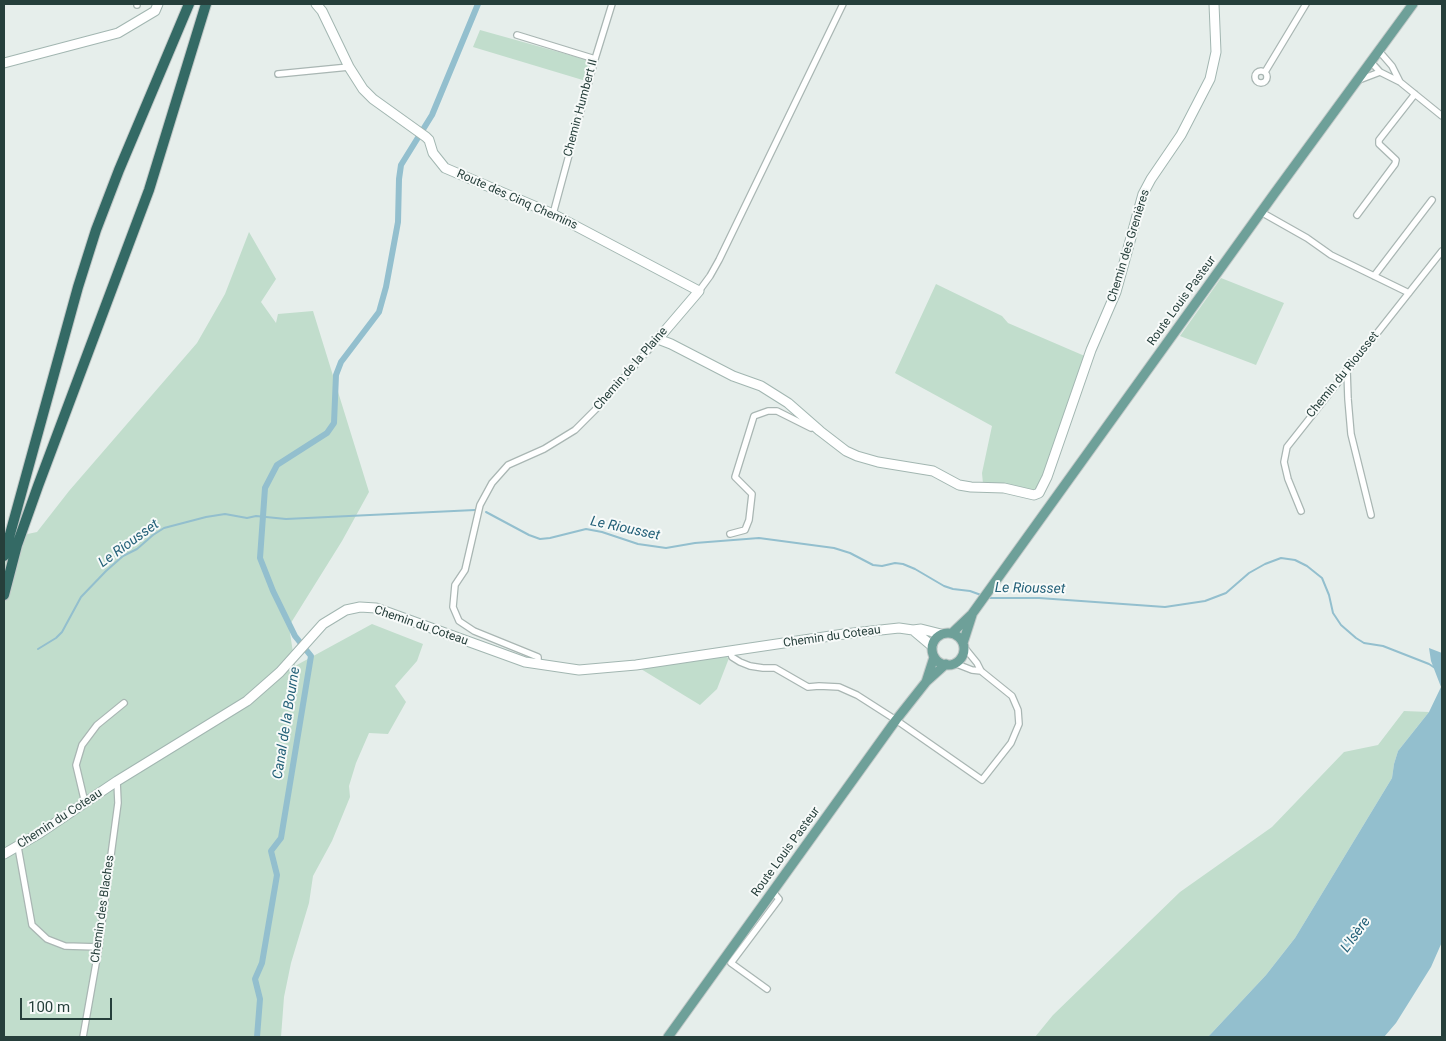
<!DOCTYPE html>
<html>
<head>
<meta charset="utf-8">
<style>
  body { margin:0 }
  #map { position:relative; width:1446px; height:1041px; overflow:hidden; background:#e6eeeb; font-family:Roboto,sans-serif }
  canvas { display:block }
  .frame { position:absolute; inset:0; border:5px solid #263f3b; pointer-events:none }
  .scale { position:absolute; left:20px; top:998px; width:92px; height:22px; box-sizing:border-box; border:2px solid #263f3b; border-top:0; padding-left:6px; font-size:15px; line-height:18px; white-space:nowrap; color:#263f3b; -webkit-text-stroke:4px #f7faf9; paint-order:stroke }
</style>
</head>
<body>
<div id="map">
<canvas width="1446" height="1041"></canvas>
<div class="frame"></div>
<div class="scale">100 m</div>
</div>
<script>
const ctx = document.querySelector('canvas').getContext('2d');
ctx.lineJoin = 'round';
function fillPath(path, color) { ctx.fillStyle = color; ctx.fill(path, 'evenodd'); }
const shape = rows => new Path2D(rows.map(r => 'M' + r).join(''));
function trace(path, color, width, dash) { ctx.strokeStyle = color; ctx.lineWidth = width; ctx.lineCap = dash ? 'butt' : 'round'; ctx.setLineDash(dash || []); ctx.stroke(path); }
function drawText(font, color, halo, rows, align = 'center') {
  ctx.font = font + ' Roboto,sans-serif'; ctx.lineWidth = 4; ctx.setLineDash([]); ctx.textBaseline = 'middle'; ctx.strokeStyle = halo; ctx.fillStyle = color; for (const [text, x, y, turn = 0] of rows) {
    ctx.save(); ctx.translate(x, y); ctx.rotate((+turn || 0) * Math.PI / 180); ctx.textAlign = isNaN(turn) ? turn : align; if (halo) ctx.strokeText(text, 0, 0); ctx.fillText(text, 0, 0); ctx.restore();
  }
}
const green = shape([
  [480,30,591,61,586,81,473,47],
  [249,232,276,279,261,302,276,323,278,314,313,311,369,492,342,541,289,626,295,666,372,624,423,644,417,661,395,686,406,702,388,734,369,733,356,763,349,786,350,797,332,841,313,876,309,903,291,963,284,997,281,1037,4,1037,4,539,37,532,69,491,197,343,225,294],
  [1221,278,1284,303,1256,365,1180,336],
  [936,284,1002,316,1008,323,1087,357,1041,484,1036,492,983,484,982,473,992,426,895,373],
  [724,656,729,658,717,689,700,705,641,669],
  [1404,711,1429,712,1398,751,1394,764,1392,778,1295,938,1266,975,1208,1037,1035,1037,1053,1015,1180,892,1272,827,1344,752,1378,745]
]);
const water = shape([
  [1429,648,1442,653,1442,942,1431,967,1396,1023,1384,1037,1208,1037,1266,975,1295,938,1392,778,1394,764,1398,751,1429,712,1441,687,1431,661]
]);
const stream = shape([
  [486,512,529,535,540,539,550,538,586,529,602,532,638,544,666,548,695,543,759,538,834,548,850,553,873,565,882,566,895,563,903,564,915,569,944,586,953,589,970,591,981,595],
  [988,598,1039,598,1165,607,1205,601,1226,593,1249,573,1265,564,1281,558,1295,560,1307,566,1322,578,1329,595,1333,613,1341,625,1356,638,1364,643,1383,646,1429,664,1435,668],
  [38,649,56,638,62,632,81,597,106,571,123,556,137,549,153,535,164,528,206,517,225,514,247,518,256,516,286,519,475,510]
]);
const canal = shape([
  [257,1037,260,999,255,979,262,963,277,875,271,851,281,838,311,656,295,636,273,591,260,558,265,488,277,465,327,433,334,423,336,375,341,362,379,312,386,287,398,222,399,179,401,165,432,115,478,4]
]);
const street = shape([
  [137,4,137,5],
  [517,35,595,59],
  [1379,51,1392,66,1400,82],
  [1371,62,1380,72,1400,82,1442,116],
  '1255 77a6 6 0 1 1 12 0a6 6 0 1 1-12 0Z',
  [1265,72,1306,4],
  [278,74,349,67],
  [1359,80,1380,72],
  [1261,212,1307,238,1331,255,1409,293],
  [553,214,595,59,612,4],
  [1357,215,1395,164,1396,160,1379,144,1379,140,1415,94],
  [1374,276,1432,200],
  [699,291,710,276,719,260,843,4],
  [1347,370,1348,399,1351,434,1371,515],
  [1301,511,1288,479,1284,462,1287,447,1442,251],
  [730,534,745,530,749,520,752,494,735,477,754,416,768,411,777,411,811,428],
  [730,651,732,657,740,662,750,666,763,668,775,668,808,687,819,686,839,687,857,695,896,720,982,780,1011,743,1019,724,1018,710,1012,696,981,671,977,663,964,647],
  [954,663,972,670,981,671],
  [538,665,538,657,474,631,459,621,453,607,455,585,465,570,480,505,492,483,508,465,544,449,575,430,598,407,658,339],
  [85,803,76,765,82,745,97,725,124,703],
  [18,847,32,925,47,939,65,946,99,947],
  [767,989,731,963,779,899,773,892],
  [83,1037,98,952,118,803,117,781]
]);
const secondary = shape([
  [316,4,322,11,349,67,363,89,373,99,426,137,429,140,433,153,445,168,553,214,699,291,658,339,671,344,733,376,761,386,788,403,820,431,846,451,857,456,878,462,933,471,959,485,971,487,1004,488,1034,495,1039,493,1047,477,1091,350,1116,292,1143,194,1151,179,1181,135,1210,79,1216,52,1214,4],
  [4,63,118,33,155,11,158,4],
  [913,630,932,646],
  [4,854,40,833,117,781,247,701,280,672,323,624,346,610,360,607,376,608,525,662,579,670,636,665,844,634,899,628,913,630,921,629,941,634]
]);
const primary = shape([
  [952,633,972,614,1274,194,1413,4],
  '932 649a16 16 0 1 1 32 0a16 16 0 1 1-32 0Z',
  [963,643,972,615],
  [926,682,934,657],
  [668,1037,896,720,926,682,946,664]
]);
const highway = shape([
  [4,556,78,287,96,230,119,170,189,4],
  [4,595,17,545,38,486,149,190,206,4]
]);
const streetNames = [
  ["Chemin Humbert II",581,108,-75],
  ["Route des Cinq Chemins",517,200,24],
  ["Chemin des Grenières",1129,246,-73],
  ["Route Louis Pasteur",1182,301,-54],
  ["Chemin de la Plaine",631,369,-49],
  ["Chemin du Riousset",1343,375,-51],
  ["Chemin du Coteau",421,626,19],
  ["Chemin du Coteau",832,637,-8],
  ["Chemin du Coteau",60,819,-33],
  ["Route Louis Pasteur",786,852,-54],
  ["Chemin des Blaches",103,909,-82]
];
const waterNames = [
  ["Le Riousset",625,529,12],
  ["Le Riousset",129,544,-36],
  ["Le Riousset",1030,589,1],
  ["Canal de la Bourne",287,723,-81],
  ["L'Isère",1356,935,-54]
];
fillPath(green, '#c1ddcc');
fillPath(water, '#93bfce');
trace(stream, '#93bfce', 2);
trace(canal, '#93bfce', 6);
trace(street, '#a9b6b3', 8);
trace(secondary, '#a2b6b1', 11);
trace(primary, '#c2c9c8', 11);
trace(highway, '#c2c9c8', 12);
trace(street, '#fff', 5.5);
trace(secondary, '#fff', 9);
trace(primary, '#6ea099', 9);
trace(highway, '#346a65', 10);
drawText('12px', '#263f3b', '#f7faf9', streetNames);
drawText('italic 14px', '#236078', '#f7faf9', waterNames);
</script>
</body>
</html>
